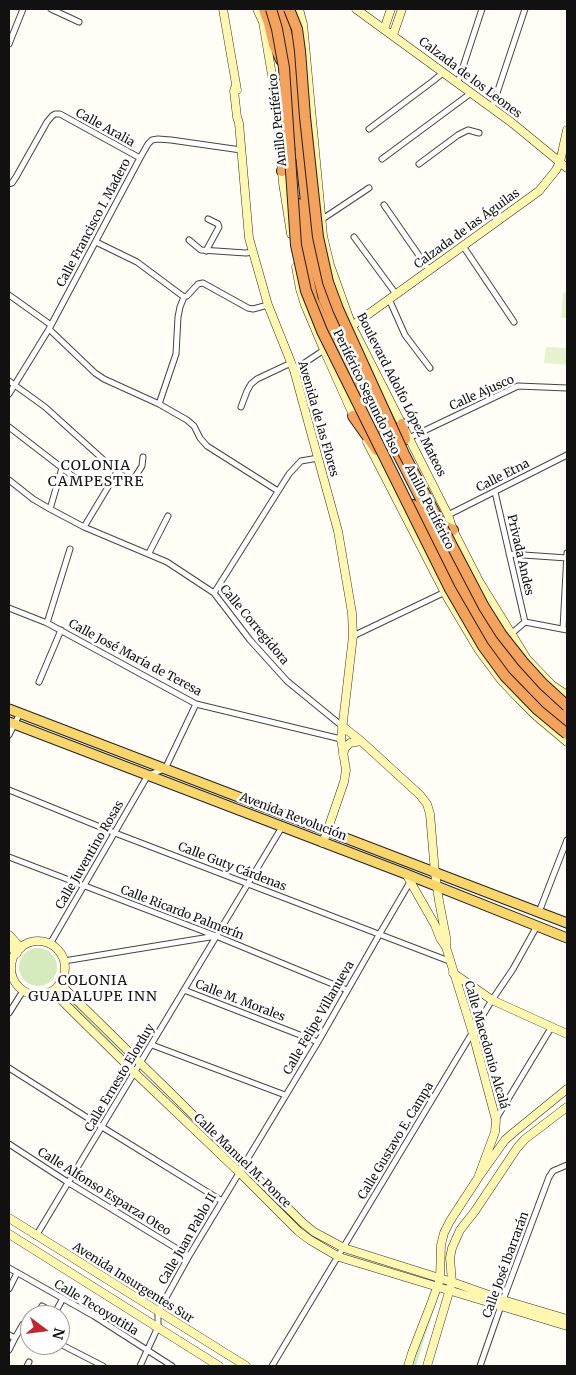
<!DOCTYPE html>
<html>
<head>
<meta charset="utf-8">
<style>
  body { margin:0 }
  #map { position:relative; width:576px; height:1375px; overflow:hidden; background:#fffdf5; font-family:Merriweather,serif }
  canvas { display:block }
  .frame { position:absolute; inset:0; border:10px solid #111; pointer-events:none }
  .north { position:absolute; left:20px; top:1305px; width:50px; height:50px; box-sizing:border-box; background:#fff; border:1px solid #a0a0a0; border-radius:50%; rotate:105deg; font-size:14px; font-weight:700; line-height:20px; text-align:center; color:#111 }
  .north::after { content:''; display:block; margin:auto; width:18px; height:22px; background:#c4262e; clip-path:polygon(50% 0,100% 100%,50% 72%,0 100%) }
</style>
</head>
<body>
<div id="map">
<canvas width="576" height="1375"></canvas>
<div class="frame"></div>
<div class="north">N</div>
</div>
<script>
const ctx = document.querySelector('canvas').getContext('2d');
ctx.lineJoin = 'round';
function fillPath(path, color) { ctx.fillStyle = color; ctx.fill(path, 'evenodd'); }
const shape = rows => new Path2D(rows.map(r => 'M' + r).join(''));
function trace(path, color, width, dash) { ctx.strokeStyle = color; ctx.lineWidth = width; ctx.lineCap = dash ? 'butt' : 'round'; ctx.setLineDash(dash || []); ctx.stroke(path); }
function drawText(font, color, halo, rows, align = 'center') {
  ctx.font = font + ' Merriweather,serif'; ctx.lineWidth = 5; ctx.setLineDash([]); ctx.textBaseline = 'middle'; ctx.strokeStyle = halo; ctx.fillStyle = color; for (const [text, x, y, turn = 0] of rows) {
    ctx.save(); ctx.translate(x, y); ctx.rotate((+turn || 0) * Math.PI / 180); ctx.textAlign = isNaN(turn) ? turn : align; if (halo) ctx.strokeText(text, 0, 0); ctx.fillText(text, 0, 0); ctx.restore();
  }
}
const green = shape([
  '19 967a19 19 0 1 1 38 0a19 19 0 1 1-38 0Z',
  [61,991,134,1064,132,1068,59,994],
  [346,1253,427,1273,426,1277,345,1258],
  [439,1292,416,1366,413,1366,415,1354]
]);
const pitch = shape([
  [563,293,567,293,567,318,561,318],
  [546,347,567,348,567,365,544,363]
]);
const street = shape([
  [51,9,79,22],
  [9,44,23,9],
  [458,82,482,9],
  [492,108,525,9],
  [369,129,433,81,444,72],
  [382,159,471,93],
  [419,164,458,135,468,130,479,133],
  [9,184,12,183,16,177,47,122,52,116,55,114,60,114,140,158],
  [384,205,429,270],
  [321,220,369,188],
  [354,237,396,294],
  [189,240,201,250,246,253,253,252],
  [96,242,137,262,184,297],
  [463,246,514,322],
  [206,251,219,227,218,224,208,219],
  [9,295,51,325],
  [184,297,187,296,198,284,203,283,248,308,253,309,268,305],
  [389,299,405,335,430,368],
  [49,329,95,373,104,379,159,404,187,420,194,426,200,438,207,446,278,491],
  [294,370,324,350],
  [9,381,45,407,117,472,126,478,131,479,135,477,142,466,143,457],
  [9,394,49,329,140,158,148,144,152,140,158,139,171,140,241,150],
  [159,404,176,354,178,317,180,307,184,297],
  [241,407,247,391,251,384,257,379,291,363],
  [9,427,79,481],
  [409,438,518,386,567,388],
  [9,480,33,499,50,509,84,527,167,562,214,593,250,640,287,681,342,726],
  [495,492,525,622],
  [50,509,62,468],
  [448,515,567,455],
  [84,527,117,472],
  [149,553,168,516],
  [509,554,567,558],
  [214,593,289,474,301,461,318,458],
  [9,608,47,623,196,704,341,739],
  [525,622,567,630],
  [47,623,70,549],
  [563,629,567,553],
  [511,634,525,622],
  [353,636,441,594],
  [39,682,61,630],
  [9,735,20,713],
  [9,790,115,833,449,961],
  [9,857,216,936,347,990],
  [539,912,567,840],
  [50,944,148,775,165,769,196,704],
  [64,961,216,936],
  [9,968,11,968],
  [184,990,318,1042],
  [9,1013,23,991],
  [152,1045,285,1095],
  [9,1068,102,1127,222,1201],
  [496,1119,551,1028],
  [9,1144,69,1183,189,1256],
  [36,1236,282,827],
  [9,1268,94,1316,172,1366],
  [9,1289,17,1273],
  [37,1315,42,1306,55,1313,63,1298],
  [9,1335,15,1338,9,1350],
  [15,1338,23,1324,30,1327],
  [60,1344,103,1366],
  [27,1366,29,1362],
  [140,1366,158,1327,158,1312,189,1256,318,1042,379,935,410,882],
  [272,1366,492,1000,513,969,537,926],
  [480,1366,503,1300,549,1177,553,1171,567,1165]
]);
const secondary = shape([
  [223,9,237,90],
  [257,9,263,22,275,93,283,183,291,234],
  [299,9,303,24,323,236,330,265,352,326,448,515,453,530,479,581,527,659,552,685,567,695],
  [356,9,511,122,567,168],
  [384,29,391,9],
  [393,35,402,9],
  [236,85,234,91,237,117,239,123,249,238,268,305,294,370,318,458,338,531,352,613,353,636,341,739,346,770,344,782,323,843],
  [296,267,300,289,305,305,324,350,355,419],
  [352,326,539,191,556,170,560,162,567,130],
  [367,442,447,597,478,649,501,680,518,698,535,715,567,742],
  [342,726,361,741,420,795,427,804,430,814,435,873,439,901,446,937,446,947,473,1034,496,1120,495,1132,478,1178],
  [343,754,345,748,350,743,361,741],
  [406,874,435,925,440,938,446,947],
  [9,935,21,948],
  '11 968a27 27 0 1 1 54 0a27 27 0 1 1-54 0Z',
  [9,946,17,953],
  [453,973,492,1000,567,1034],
  [60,984,303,1223,314,1232,344,1248,452,1282,503,1300,567,1319],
  [52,991,135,1073,239,1172,298,1231,310,1240,339,1257,567,1326],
  [9,1218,246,1366],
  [9,1234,219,1366],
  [408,1366,412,1353,431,1304,440,1279,441,1245,444,1233,450,1221,478,1178,505,1140,513,1133,567,1089],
  [427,1366,452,1282,450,1258,452,1248,460,1230,475,1211,517,1148,525,1139,567,1107]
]);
const primary = shape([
  [9,709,567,923],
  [9,722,406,874,567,938]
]);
const highway = shape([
  [264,9,269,23,274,45,281,60],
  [280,9,289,43,311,249,324,299,387,432,463,582,495,638,518,666,550,701,567,716],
  [282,171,293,155],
  [298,204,302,250,313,300,377,431],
  [353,416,377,450],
  [402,424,405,439],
  [413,505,456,586,488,642,511,673,543,706,567,726],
  [436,522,453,530]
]);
const highwayBridge = shape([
  [271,9,277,29,284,68,296,245,306,291,322,331,450,589,483,646,505,676,538,710,567,734],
  [289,9,297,29,300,51,305,117,318,237,328,282,338,309,404,454,484,607,501,634,523,662,543,684,567,706]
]);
const streetNames = [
  ["Calzada de los Leones",470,78,37],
  ["Anillo Periférico",278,120,-96],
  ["Calle Aralia",105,128,29],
  ["Calle Francisco I. Madero",94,223,-62],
  ["Calzada de las Águilas",467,229,-36],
  ["Periférico Segundo Piso",366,392,64],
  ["Calle Ajusco",482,393,-24],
  ["Boulevard Adolfo López Mateos",401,395,63],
  ["Avenida de las Flores",318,419,74],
  ["Calle Etna",503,476,-27],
  ["Anillo Periférico",429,507,63],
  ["Privada Andes",520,555,77],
  ["Calle Corregidora",254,625,50],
  ["Calle José María de Teresa",135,658,28],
  ["Avenida Revolución",293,817,21],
  ["Calle Juventino Rosas",90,855,-60],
  ["Calle Guty Cárdenas",232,867,21],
  ["Calle Ricardo Palmerín",182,913,21],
  ["Calle M. Morales",240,1001,21],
  ["Calle Felipe Villanueva",319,1018,-60],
  ["Calle Macedonio Alcalá",486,1045,74],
  ["Calle Ernesto Elorduy",120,1078,-59],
  ["Calle Gustavo E. Campa",396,1141,-59],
  ["Calle Manuel M. Ponce",242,1161,44],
  ["Calle Alfonso Esparza Oteo",104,1192,32],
  ["Calle Juan Pablo II",188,1239,-60],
  ["Calle José Ibarrarán",506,1265,-70],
  ["Avenida Insurgentes Sur",133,1283,32],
  ["Calle Tecoyotitla",96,1308,31]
];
const neighbourhoodNames = [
  ["COLONIA",96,466],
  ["CAMPESTRE",96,482],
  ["COLONIA",93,981],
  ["GUADALUPE INN",93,997]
];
fillPath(green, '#d5ebbd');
fillPath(pitch, '#e6f2cf');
trace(street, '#444', 7);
trace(secondary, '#333', 9);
trace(primary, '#222', 11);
trace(highway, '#222', 12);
trace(street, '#fff', 5);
trace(secondary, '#fff6b0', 8);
trace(primary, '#f9d66b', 9);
trace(highway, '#f5a25d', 10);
trace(highwayBridge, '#222', 12, []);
trace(highwayBridge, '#f5a25d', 10);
drawText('12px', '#111', '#fff', streetNames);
ctx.letterSpacing = '1px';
drawText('14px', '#111', '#fff', neighbourhoodNames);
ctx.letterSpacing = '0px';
</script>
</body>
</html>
